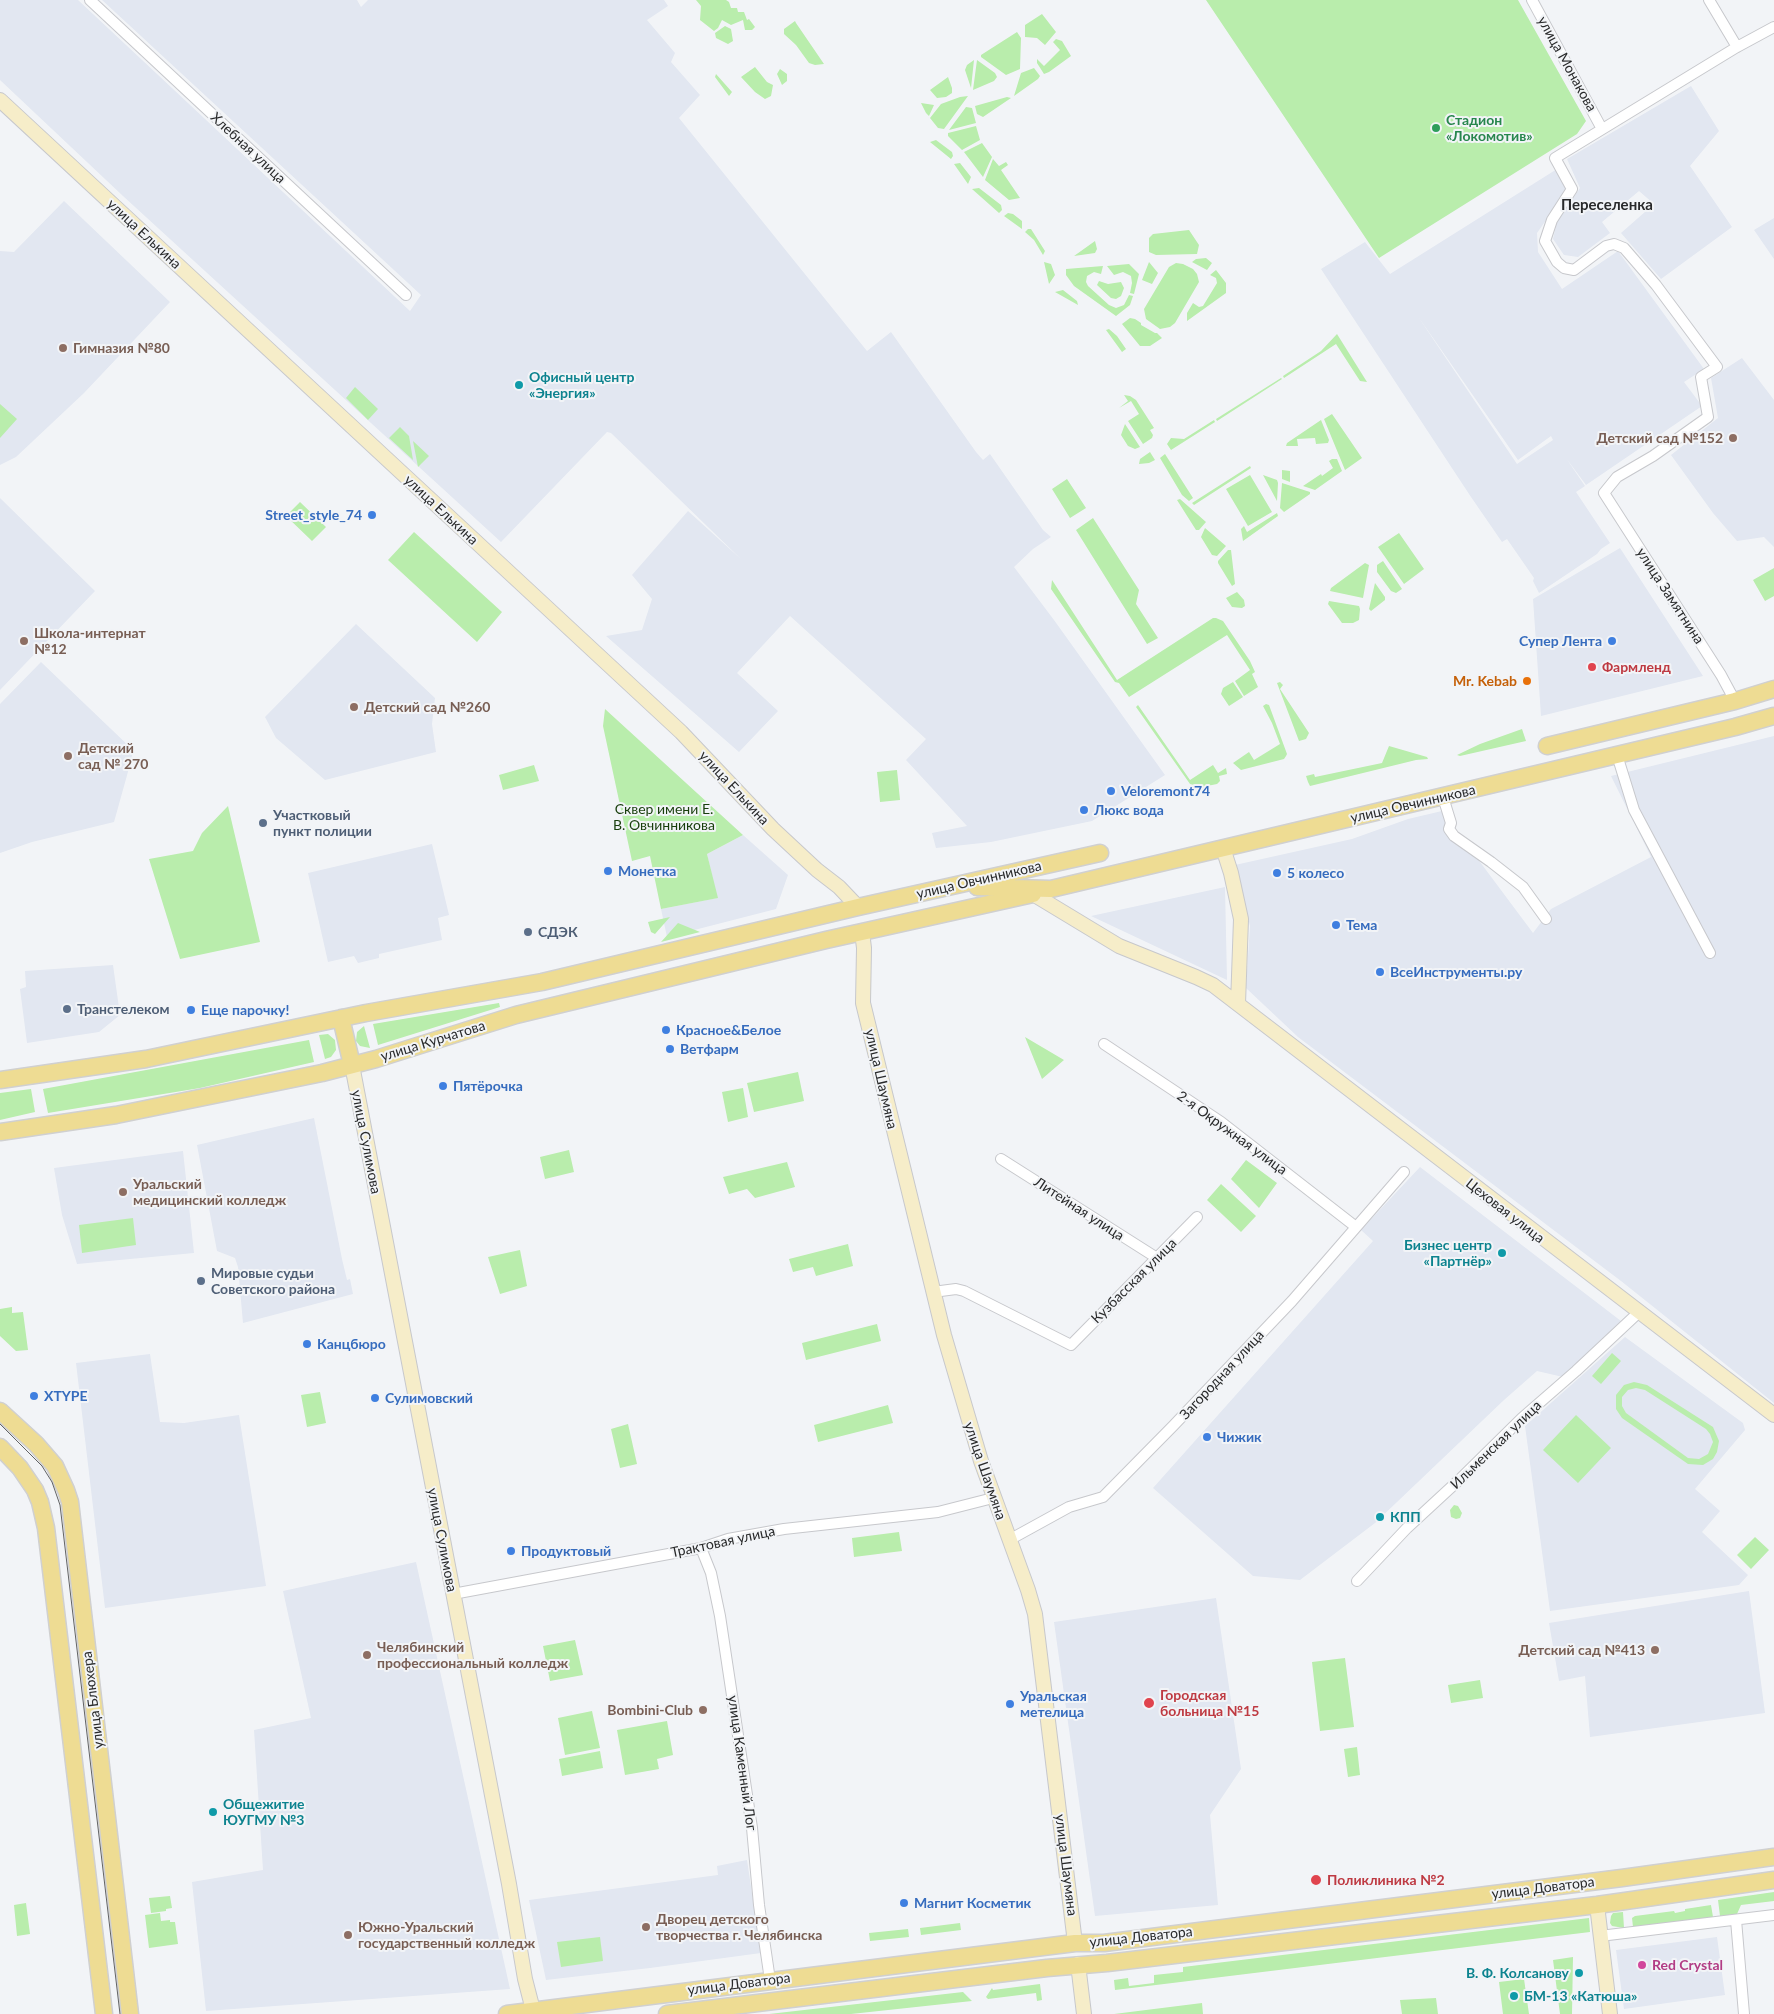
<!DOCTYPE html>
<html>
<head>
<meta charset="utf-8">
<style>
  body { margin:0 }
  canvas { display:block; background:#f2f4f7 }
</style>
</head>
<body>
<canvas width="1774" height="2014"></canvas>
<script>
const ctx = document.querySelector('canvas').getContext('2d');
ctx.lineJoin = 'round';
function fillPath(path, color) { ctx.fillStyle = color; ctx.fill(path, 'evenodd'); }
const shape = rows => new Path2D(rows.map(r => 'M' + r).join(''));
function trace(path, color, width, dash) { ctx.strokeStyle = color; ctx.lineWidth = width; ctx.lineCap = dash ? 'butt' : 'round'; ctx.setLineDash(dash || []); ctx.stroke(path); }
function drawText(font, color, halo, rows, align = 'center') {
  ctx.font = font + ' Lato,sans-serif'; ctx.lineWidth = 4; ctx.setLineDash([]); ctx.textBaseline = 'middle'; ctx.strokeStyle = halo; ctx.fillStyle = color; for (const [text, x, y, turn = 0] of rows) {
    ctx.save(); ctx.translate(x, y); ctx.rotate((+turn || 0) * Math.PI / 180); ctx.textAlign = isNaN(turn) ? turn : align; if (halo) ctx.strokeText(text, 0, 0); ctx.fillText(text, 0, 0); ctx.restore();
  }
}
const built = shape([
  [0,0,78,0,410,311,421,295,102,0,357,0,361,7,368,0,664,0,668,6,647,20,675,53,671,62,700,95,679,118,867,351,891,332,976,452,983,460,990,454,1043,530,1051,537,1033,549,1014,567,1054,620,1165,775,1092,821,991,842,936,848,932,833,967,826,906,760,926,739,790,616,737,673,778,711,739,752,606,636,642,630,652,599,632,575,688,511,742,560,611,433,607,432,501,542,123,196,0,80],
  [1691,86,1719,131,1690,166,1732,227,1661,279,1621,233,1654,204,1639,191,1602,222,1610,233,1578,257,1564,255,1553,239,1557,222,1580,188,1567,159],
  [1557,169,1568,189,1537,233,1538,252,1562,289,1618,251,1704,369,1684,382,1702,406,1586,485,1566,458,1585,486,1576,492,1610,543,1601,549,1597,554,1539,593,1533,581,1534,578,1507,539,1502,542,1471,497,1321,269,1365,242,1390,274],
  [1417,315,1518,460,1551,436,1553,440,1517,464],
  [64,201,170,302,84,393,16,457,0,465,0,251,14,252],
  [1774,218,1774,259,1754,230],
  [1742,358,1774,400,1774,547,1764,537,1737,541,1713,513,1671,455,1718,418,1711,378],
  [0,498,95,591,0,690],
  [1620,548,1703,676,1541,716,1533,599],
  [356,624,435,698,432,724,436,752,325,780,276,738,265,717],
  [41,662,133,750,131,761,114,822,32,842,0,853,0,704],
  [1774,736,1774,1403,1621,1281,1298,1037,1246,988,1250,926,1235,865,1352,839,1408,819,1442,811,1533,933,1551,909,1651,857,1611,776],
  [743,835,788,875,776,909,667,937,661,909,717,898,707,854],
  [432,844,449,915,438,918,442,940,379,954,379,958,358,963,354,956,328,962,308,873],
  [1225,887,1227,980,1091,916],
  [113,965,120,1015,99,1032,27,1043,20,989,26,987,25,971],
  [314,1118,342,1259,347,1280,350,1279,353,1294,243,1323,238,1267,235,1258,217,1251,197,1145],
  [183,1151,194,1253,77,1264,62,1215,54,1168],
  [1420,1167,1621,1321,1563,1377,1537,1371,1504,1400,1375,1523,1300,1580,1253,1576,1153,1488,1373,1241,1361,1230],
  [1625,1337,1743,1423,1745,1430,1695,1489,1720,1511,1702,1532,1748,1575,1739,1585,1550,1611,1525,1426],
  [150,1354,160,1422,184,1423,239,1415,266,1586,105,1608,76,1363],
  [416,1562,510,1989,206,2011,192,1882,263,1870,254,1730,311,1718,283,1591],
  [1749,1591,1765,1713,1590,1737,1585,1676,1559,1681,1549,1623],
  [1216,1598,1241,1769,1210,1815,1218,1905,1095,1916,1054,1622],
  [747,1860,761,1953,650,1968,546,1980,529,1900,718,1875,717,1866],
  [1717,1937,1725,1995,1624,2009,1616,1950]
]);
const green = shape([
  [696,0,726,0,729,2,731,8,737,8,738,12,744,12,747,20,749,19,755,27,752,30,745,30,743,20,731,25,722,20,718,28,714,31,700,20,701,6],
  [1206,0,1518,0,1586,121,1577,134,1379,258],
  [1042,14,1056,32,1045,45,1037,38,1025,37,1025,25],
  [795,21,796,23,824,64,815,65,809,63,796,45,784,34,784,29],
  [725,26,731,29,733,41,728,44,716,38,715,33],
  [1017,32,1021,38,1020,69,1006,75,981,57,981,55],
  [1056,39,1062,41,1071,56,1049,72,1044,74,1037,63,1037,59,1044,66,1060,50,1053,42],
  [974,60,971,88,965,70,967,65],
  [977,60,995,73,997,77,994,81,973,90],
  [755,67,767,82,773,85,771,96,765,99,755,92,741,77],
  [1034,68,1040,76,1038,79,1014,96,1021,73],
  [780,69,787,74,787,81,782,85,777,74],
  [716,74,732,92,729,96,715,77],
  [948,77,952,88,952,93,946,97,937,98,930,90],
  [968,96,944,129,938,128,930,118,941,104,960,97],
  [1007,97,1011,98,983,117,977,114,975,106],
  [921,103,934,105,929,116,926,113],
  [966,107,972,108,976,123,949,130],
  [976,126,980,140,962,150,948,136,948,133],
  [936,140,952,152,953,156,951,159,930,142],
  [982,143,992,157,983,177,964,152],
  [993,159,999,166,1006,162,1008,165,1001,170,1020,198,1009,200,985,180],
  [960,163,971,177,968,184,954,164],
  [979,188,1001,205,1002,210,999,213,972,189],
  [1008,213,1013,214,1022,221,1022,229,1004,216],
  [1028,229,1031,229,1045,251,1043,255,1034,240,1025,232],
  [1189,230,1199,245,1197,254,1156,255,1149,252,1149,238,1153,234],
  [1095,241,1097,249,1095,253,1074,256],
  [1206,258,1212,263,1207,270,1192,262,1196,259],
  [1044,262,1051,264,1055,275,1049,284],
  [1149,262,1158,273,1152,284,1142,280],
  [1176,263,1183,264,1193,269,1197,274,1199,282,1175,323,1170,327,1160,329,1146,319,1144,309,1169,267],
  [1129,264,1139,274,1134,294,1130,293,1132,283,1131,276,1123,272,1114,275,1107,266],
  [1103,266,1101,274,1094,272,1087,276,1086,282,1088,286,1109,305,1116,308,1124,305,1129,295,1133,296,1130,305,1116,316,1074,286,1066,275,1066,269],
  [1216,270,1226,283,1226,293,1187,321,1187,313,1193,303,1199,307,1203,306,1217,283,1216,278,1210,275],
  [1099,281,1108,284,1121,282,1124,288,1121,296,1116,299,1111,298,1097,285],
  [1063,290,1077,301,1078,305,1055,292],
  [1130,318,1135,319,1141,323,1141,325,1155,333,1157,333,1162,338,1150,346,1140,346,1122,324],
  [1109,329,1117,336,1126,349,1122,352,1106,330],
  [1337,334,1367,382,1360,381,1336,344,1284,378,1283,376,1321,351],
  [1281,378,1282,379,1217,421,1216,419],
  [355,387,378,409,368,420,346,398],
  [1124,395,1130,396,1136,400,1154,428,1150,430,1153,435,1152,438,1143,444,1128,421,1139,414,1131,401,1119,408,1128,401],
  [0,404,17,419,0,438],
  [1332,414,1362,458,1345,470,1324,419],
  [1214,420,1215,422,1171,450,1167,444,1171,438,1184,439],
  [1321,420,1329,440,1328,443,1316,444,1315,438,1297,439,1298,446,1286,446,1287,443],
  [1125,424,1140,447,1135,449,1128,446,1121,435],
  [400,427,409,436,413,460,389,438],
  [413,441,429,456,418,467],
  [1150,452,1155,460,1149,463,1139,464,1140,459],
  [1165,454,1193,498,1189,501,1182,495,1160,458],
  [1332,459,1337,459,1342,471,1315,490,1303,486,1321,474,1322,476,1333,468,1329,461],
  [1250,466,1251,468,1194,505,1192,503],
  [1282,470,1290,471,1290,482,1282,479],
  [1250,475,1272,512,1248,526,1226,489],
  [1263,475,1277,480,1278,483,1277,501],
  [1067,479,1086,508,1070,518,1052,489],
  [1282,483,1310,492,1310,494,1284,512,1280,508],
  [1180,499,1206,522,1199,530,1196,530,1177,500],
  [300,502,326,527,312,541,286,516],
  [1277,513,1278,516,1243,541,1241,529,1244,526,1247,532],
  [1093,518,1139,590,1136,604,1158,638,1147,644,1076,530],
  [1205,528,1226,546,1217,556,1212,555,1201,537],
  [414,532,502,612,477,642,388,560],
  [1399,533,1424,569,1404,584,1378,547],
  [1228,550,1231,550,1235,584,1232,586,1218,563,1218,561],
  [1383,561,1402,589,1396,593,1391,591,1377,572,1377,565],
  [1365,563,1369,565,1363,598,1330,591,1331,588],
  [1774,568,1774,596,1765,601,1753,580],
  [1052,580,1117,680,1213,618,1216,618,1223,621,1250,661,1255,672,1252,674,1258,687,1244,696,1235,681,1250,670,1227,635,1129,697,1119,683,1115,682,1051,589],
  [1375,583,1385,597,1385,600,1371,611,1369,609],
  [1237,592,1244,600,1245,606,1242,608,1232,607,1226,598],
  [1329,601,1359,606,1360,609,1359,620,1353,623,1342,623,1328,604],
  [1233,682,1243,697,1229,706,1221,694,1223,688],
  [1280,682,1283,685,1280,689,1309,733,1306,739,1299,741,1277,683],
  [1266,704,1269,705,1287,754,1286,756,1284,759,1241,770,1233,763,1249,752,1254,760,1280,744,1272,723,1263,706],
  [1138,705,1190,780,1213,765,1218,773,1226,768,1227,774,1219,776,1220,781,1217,784,1202,787,1190,784,1136,707],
  [605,709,743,835,707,854,718,898,661,909,650,856,632,861,603,726],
  [1522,729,1526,741,1460,756,1457,755,1480,744],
  [1389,746,1427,757,1428,759,1416,760,1310,786,1308,782,1306,776,1314,774,1315,777,1382,763],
  [534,765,539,781,503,790,499,775],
  [897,770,900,800,880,802,877,772],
  [228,806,260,942,180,959,149,859,193,851,202,833],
  [670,917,655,934,651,932,648,922],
  [678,923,700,932,661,942],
  [499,1003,500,1007,378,1045,373,1024],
  [364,1026,370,1048,360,1046,356,1041,357,1032],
  [328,1034,335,1040,336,1050,331,1057,325,1059,319,1035],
  [1025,1037,1064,1060,1042,1079],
  [309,1040,314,1062,200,1088,48,1113,43,1089],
  [798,1072,804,1101,754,1112,747,1083],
  [743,1088,748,1117,728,1122,722,1092],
  [31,1089,35,1112,0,1120,0,1093],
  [569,1150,574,1172,545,1179,540,1157],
  [1246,1160,1277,1183,1259,1208,1231,1179],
  [787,1162,795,1187,755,1198,747,1189,729,1194,723,1177],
  [1221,1184,1256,1216,1241,1232,1207,1200],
  [133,1218,136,1245,82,1253,79,1225],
  [848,1244,853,1266,816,1276,813,1267,793,1272,789,1259],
  [520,1250,527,1286,500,1294,488,1257],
  [12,1307,12,1313,23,1312,28,1350,16,1351,0,1336,0,1309],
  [877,1324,881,1341,806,1360,802,1343],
  [1612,1353,1621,1361,1601,1384,1592,1376],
  [1634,1382,1647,1385,1713,1427,1719,1441,1717,1452,1713,1459,1703,1465,1688,1464,1622,1418,1616,1409,1616,1395,1624,1385],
  [1636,1388,1645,1390,1706,1429,1710,1434,1713,1442,1708,1454,1699,1459,1688,1458,1626,1413,1622,1406,1622,1397,1628,1390],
  [320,1392,326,1423,307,1427,301,1395],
  [888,1405,893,1423,818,1442,814,1425],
  [1576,1415,1611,1448,1578,1483,1543,1450],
  [628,1424,637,1464,620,1468,611,1429],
  [1454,1505,1458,1506,1462,1513,1460,1518,1456,1519,1451,1517,1450,1510],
  [899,1532,902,1551,854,1557,852,1538],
  [1755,1537,1769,1550,1751,1569,1737,1555],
  [575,1640,583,1675,550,1681,543,1646],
  [1345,1658,1354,1727,1320,1731,1312,1662],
  [1480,1680,1483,1698,1451,1703,1448,1685],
  [592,1711,600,1748,565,1755,558,1718],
  [667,1721,673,1755,657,1759,659,1769,625,1775,617,1730],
  [1357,1747,1360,1775,1348,1777,1344,1749],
  [600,1751,603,1768,562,1776,559,1759],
  [1774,1892,1774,1901,1741,1905,1737,1914,1720,1916,1718,1900],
  [170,1896,172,1908,166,1909,166,1911,151,1913,149,1898],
  [26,1903,30,1934,17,1936,14,1905],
  [1711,1905,1713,1917,1633,1927,1632,1918,1635,1916,1674,1911,1675,1913,1685,1911,1685,1909],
  [1623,1912,1624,1928,1612,1926,1610,1923,1611,1916,1613,1913],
  [160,1913,161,1921,170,1920,170,1922,175,1922,178,1944,149,1948,145,1915],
  [1589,1918,1590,1932,1115,1990,1114,1980,1128,1978,1129,1986,1154,1983,1154,1975,1183,1972,1183,1967],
  [960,1923,961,1930,921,1935,920,1928],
  [908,1929,909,1937,870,1941,869,1933],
  [600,1937,603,1961,561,1967,557,1942],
  [1573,1957,1572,2014,1560,2014,1553,1960],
  [1524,1979,1529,2014,1503,2014,1499,1982],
  [1040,1984,1042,2000,1037,2001,1036,1993,988,1999,986,1997,992,1988,993,1990],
  [963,1992,972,2001,851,2014,769,2014],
  [1436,1998,1438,2014,1402,2014,1400,2000],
  [1202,2003,1203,2014,1114,2014]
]);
const street = shape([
  [90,0,406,295],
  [1532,0,1602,129],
  [1709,0,1737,47],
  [1735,701,1721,675,1604,493,1617,477,1653,456,1708,417,1701,377,1717,367,1656,285,1624,248,1614,244,1606,246,1574,270,1564,268,1557,262,1545,241,1552,220,1572,189,1555,158,1737,47,1774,27],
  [1617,755,1634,810,1710,953],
  [1443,797,1451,823,1449,829,1454,836,1491,862,1523,887,1546,919],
  [1104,1044,1221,1122,1356,1227],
  [1001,1159,1157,1258],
  [933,1292,956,1289,964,1291,1071,1345,1197,1217],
  [1009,1540,1069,1507,1103,1497,1173,1426,1292,1301,1404,1172],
  [701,1548,711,1573,720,1616,752,1828,759,1905,770,1980],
  [1357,1581,1407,1528,1459,1480,1522,1418,1576,1371,1638,1313],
  [453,1594,701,1548,728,1539,784,1529,938,1512,993,1498],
  [1736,1920,1744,2014],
  [1600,1936,1774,1915]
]);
const secondary = shape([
  [0,100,681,732,773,829,817,870,839,887,858,907],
  [1223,848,1231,873,1241,919,1238,1004],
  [1033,894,1119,946,1196,977,1213,985,1774,1415],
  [862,932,864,948,863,1003,944,1335,981,1461,1028,1590,1035,1614,1075,1943],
  [352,1065,509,1884,525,1979,533,2010],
  [1597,1905,1610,2014],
  [1078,1964,1084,2014]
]);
const primary = shape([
  [1547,746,1735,701,1774,689],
  [977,887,1051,889,1735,727,1774,716],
  [341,1018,352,1065],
  [0,1080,146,1059,366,1013,542,982,858,907,1100,853],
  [0,1132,116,1115,322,1073,376,1059,516,1015,826,940,1033,894],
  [0,1411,36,1444,55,1466,66,1490,70,1502,130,2014],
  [0,1447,20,1468,35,1490,40,1502,46,1528,104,2014],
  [507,2014,1075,1943,1104,1943,1622,1878,1774,1857],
  [667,2014,1047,1968,1107,1963,1597,1905,1774,1880]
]);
const tram = shape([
  [0,1424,42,1466,52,1482,60,1505,120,2014]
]);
const markers = [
  [1436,128,5,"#2e9e5b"],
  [63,348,5,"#8d6e63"],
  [519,385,5,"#0f9aa8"],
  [1733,438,5,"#8d6e63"],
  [372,515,5,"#3f7fe0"],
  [24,641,5,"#8d6e63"],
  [1612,641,5,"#3f7fe0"],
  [1592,667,5,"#e0444e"],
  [1527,681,5,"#e8710a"],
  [354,707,5,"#8d6e63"],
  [68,756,5,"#8d6e63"],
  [1111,791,5,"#3f7fe0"],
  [1084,810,5,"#3f7fe0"],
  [263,823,5,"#5c6f8a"],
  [608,871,5,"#3f7fe0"],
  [1277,873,5,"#3f7fe0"],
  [1336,925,5,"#3f7fe0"],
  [528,932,5,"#5c6f8a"],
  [1380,972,5,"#3f7fe0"],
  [67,1009,5,"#5c6f8a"],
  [191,1010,5,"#3f7fe0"],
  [666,1030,5,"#3f7fe0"],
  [670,1049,5,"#3f7fe0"],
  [443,1086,5,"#3f7fe0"],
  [123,1192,5,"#8d6e63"],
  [1502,1253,5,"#0f9aa8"],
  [201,1281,5,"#5c6f8a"],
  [307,1344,5,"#3f7fe0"],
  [34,1396,5,"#3f7fe0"],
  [375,1398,5,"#3f7fe0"],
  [1207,1437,5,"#3f7fe0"],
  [1380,1517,5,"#0f9aa8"],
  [511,1551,5,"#3f7fe0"],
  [1655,1650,5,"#8d6e63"],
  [367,1655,5,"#8d6e63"],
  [1149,1703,6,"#e0444e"],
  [1010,1704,5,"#3f7fe0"],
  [703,1710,5,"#8d6e63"],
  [213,1812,5,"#0f9aa8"],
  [1316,1880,6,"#e0444e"],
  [904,1903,5,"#3f7fe0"],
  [646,1927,5,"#8d6e63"],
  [348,1935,5,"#8d6e63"],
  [1642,1965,5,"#d1479c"],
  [1579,1973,5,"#0f9aa8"],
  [1514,1996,5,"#0f9aa8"]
];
const streetNames = [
  ["улица Монакова",1567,64,61],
  ["Хлебная улица",248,148,43],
  ["улица Елькина",144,234,43],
  ["улица Елькина",441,510,43],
  ["улица Замятнина",1670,596,57],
  ["улица Елькина",734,788,47],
  ["улица Овчинникова",1413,804,-13],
  ["улица Овчинникова",979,880,-13],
  ["улица Курчатова",433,1041,-17],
  ["улица Шаумяна",881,1079,77],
  ["2-я Окружная улица",1232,1133,36],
  ["улица Сулимова",366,1142,79],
  ["Литейная улица",1079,1209,33],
  ["Цеховая улица",1505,1211,38],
  ["Кузбасская улица",1134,1281,-45],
  ["Загородная улица",1222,1375,-47],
  ["Ильменская улица",1496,1445,-44],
  ["улица Шаумяна",985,1471,71],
  ["улица Сулимова",442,1540,79],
  ["Трактовая улица",723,1542,-12],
  ["улица Блюхера",93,1700,-97],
  ["улица Каменный Лог",742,1763,82],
  ["улица Шаумяна",1066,1865,83],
  ["улица Доватора",1543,1888,-7],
  ["улица Доватора",1141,1937,-6],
  ["улица Доватора",739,1984,-7]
];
const leisureNames = [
  ["Стадион",1446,120],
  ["«Локомотив»",1446,136]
];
const educationNames = [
  ["Гимназия №80",73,348],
  ["Детский сад №152",1723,438,"right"],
  ["Школа-интернат",34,633],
  ["№12",34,649],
  ["Детский сад №260",364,707],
  ["Детский",78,748],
  ["сад № 270",78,764],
  ["Уральский",133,1184],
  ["медицинский колледж",133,1200],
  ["Челябинский",377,1647],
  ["профессиональный колледж",377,1663],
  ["Детский сад №413",1645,1650,"right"],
  ["Bombini-Club",693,1710,"right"],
  ["Дворец детского",656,1919],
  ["творчества г. Челябинска",656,1935],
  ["Южно-Уральский",358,1927],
  ["государственный колледж",358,1943]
];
const cultureNames = [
  ["Офисный центр",529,377],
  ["«Энергия»",529,393],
  ["Бизнес центр",1492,1245,"right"],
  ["«Партнёр»",1492,1261,"right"],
  ["КПП",1390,1517],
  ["Общежитие",223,1804],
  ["ЮУГМУ №3",223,1820],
  ["В. Ф. Колсанову",1569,1973,"right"],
  ["БМ-13 «Катюша»",1524,1996]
];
const shopNames = [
  ["Street_style_74",362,515,"right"],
  ["Супер Лента",1602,641,"right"],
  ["Veloremont74",1121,791],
  ["Люкс вода",1094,810],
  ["Монетка",618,871],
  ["5 колесо",1287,873],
  ["Тема",1346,925],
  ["ВсеИнструменты.ру",1390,972],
  ["Еще парочку!",201,1010],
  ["Красное&Белое",676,1030],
  ["Ветфарм",680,1049],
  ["Пятёрочка",453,1086],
  ["Канцбюро",317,1344],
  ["XTYPE",44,1396],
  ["Сулимовский",385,1398],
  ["Чижик",1217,1437],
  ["Продуктовый",521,1551],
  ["Уральская",1020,1696],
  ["метелица",1020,1712],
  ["Магнит Косметик",914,1903]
];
const healthNames = [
  ["Фармленд",1602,667],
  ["Городская",1160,1695],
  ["больница №15",1160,1711],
  ["Поликлиника №2",1327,1880]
];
const foodNames = [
  ["Mr. Kebab",1517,681]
];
const parkNames = [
  ["Сквер имени Е.",664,809],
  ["В. Овчинникова",664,825]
];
const serviceNames = [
  ["Участковый",273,815],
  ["пункт полиции",273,831],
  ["СДЭК",538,932],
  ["Транстелеком",77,1009],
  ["Мировые судьи",211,1273],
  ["Советского района",211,1289]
];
const hotelNames = [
  ["Red Crystal",1652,1965]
];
const neighbourhoodNames = [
  ["Переселенка",1607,205]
];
fillPath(built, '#e2e7f1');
fillPath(green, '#b9edac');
trace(street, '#c7c8cc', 12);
trace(secondary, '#c7c8cc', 16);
trace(primary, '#d0d0d0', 19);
trace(street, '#fff', 10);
trace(secondary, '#f6edc9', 14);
trace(primary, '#eedc93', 16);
trace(tram, '#626364', 1);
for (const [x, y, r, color] of markers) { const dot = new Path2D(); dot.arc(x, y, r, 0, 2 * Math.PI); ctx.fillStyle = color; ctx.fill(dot); trace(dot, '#f2f4f7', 2); }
drawText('14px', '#292a2b', '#f2f4f7', streetNames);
drawText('bold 14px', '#27864d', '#f2f4f7', leisureNames, 'left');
drawText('bold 14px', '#785e54', '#f2f4f7', educationNames, 'left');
drawText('bold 14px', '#0d838f', '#f2f4f7', cultureNames, 'left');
drawText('bold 14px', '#366cbe', '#f2f4f7', shopNames, 'left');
drawText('bold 14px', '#be3a42', '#f2f4f7', healthNames, 'left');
drawText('bold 14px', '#c56008', '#f2f4f7', foodNames, 'right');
drawText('14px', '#183e0c', '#f2f4f7', parkNames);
drawText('bold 14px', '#4e5e75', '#f2f4f7', serviceNames, 'left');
drawText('bold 14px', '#b23c85', '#f2f4f7', hotelNames, 'left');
drawText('bold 15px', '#292a2b', '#f2f4f7', neighbourhoodNames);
</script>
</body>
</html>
